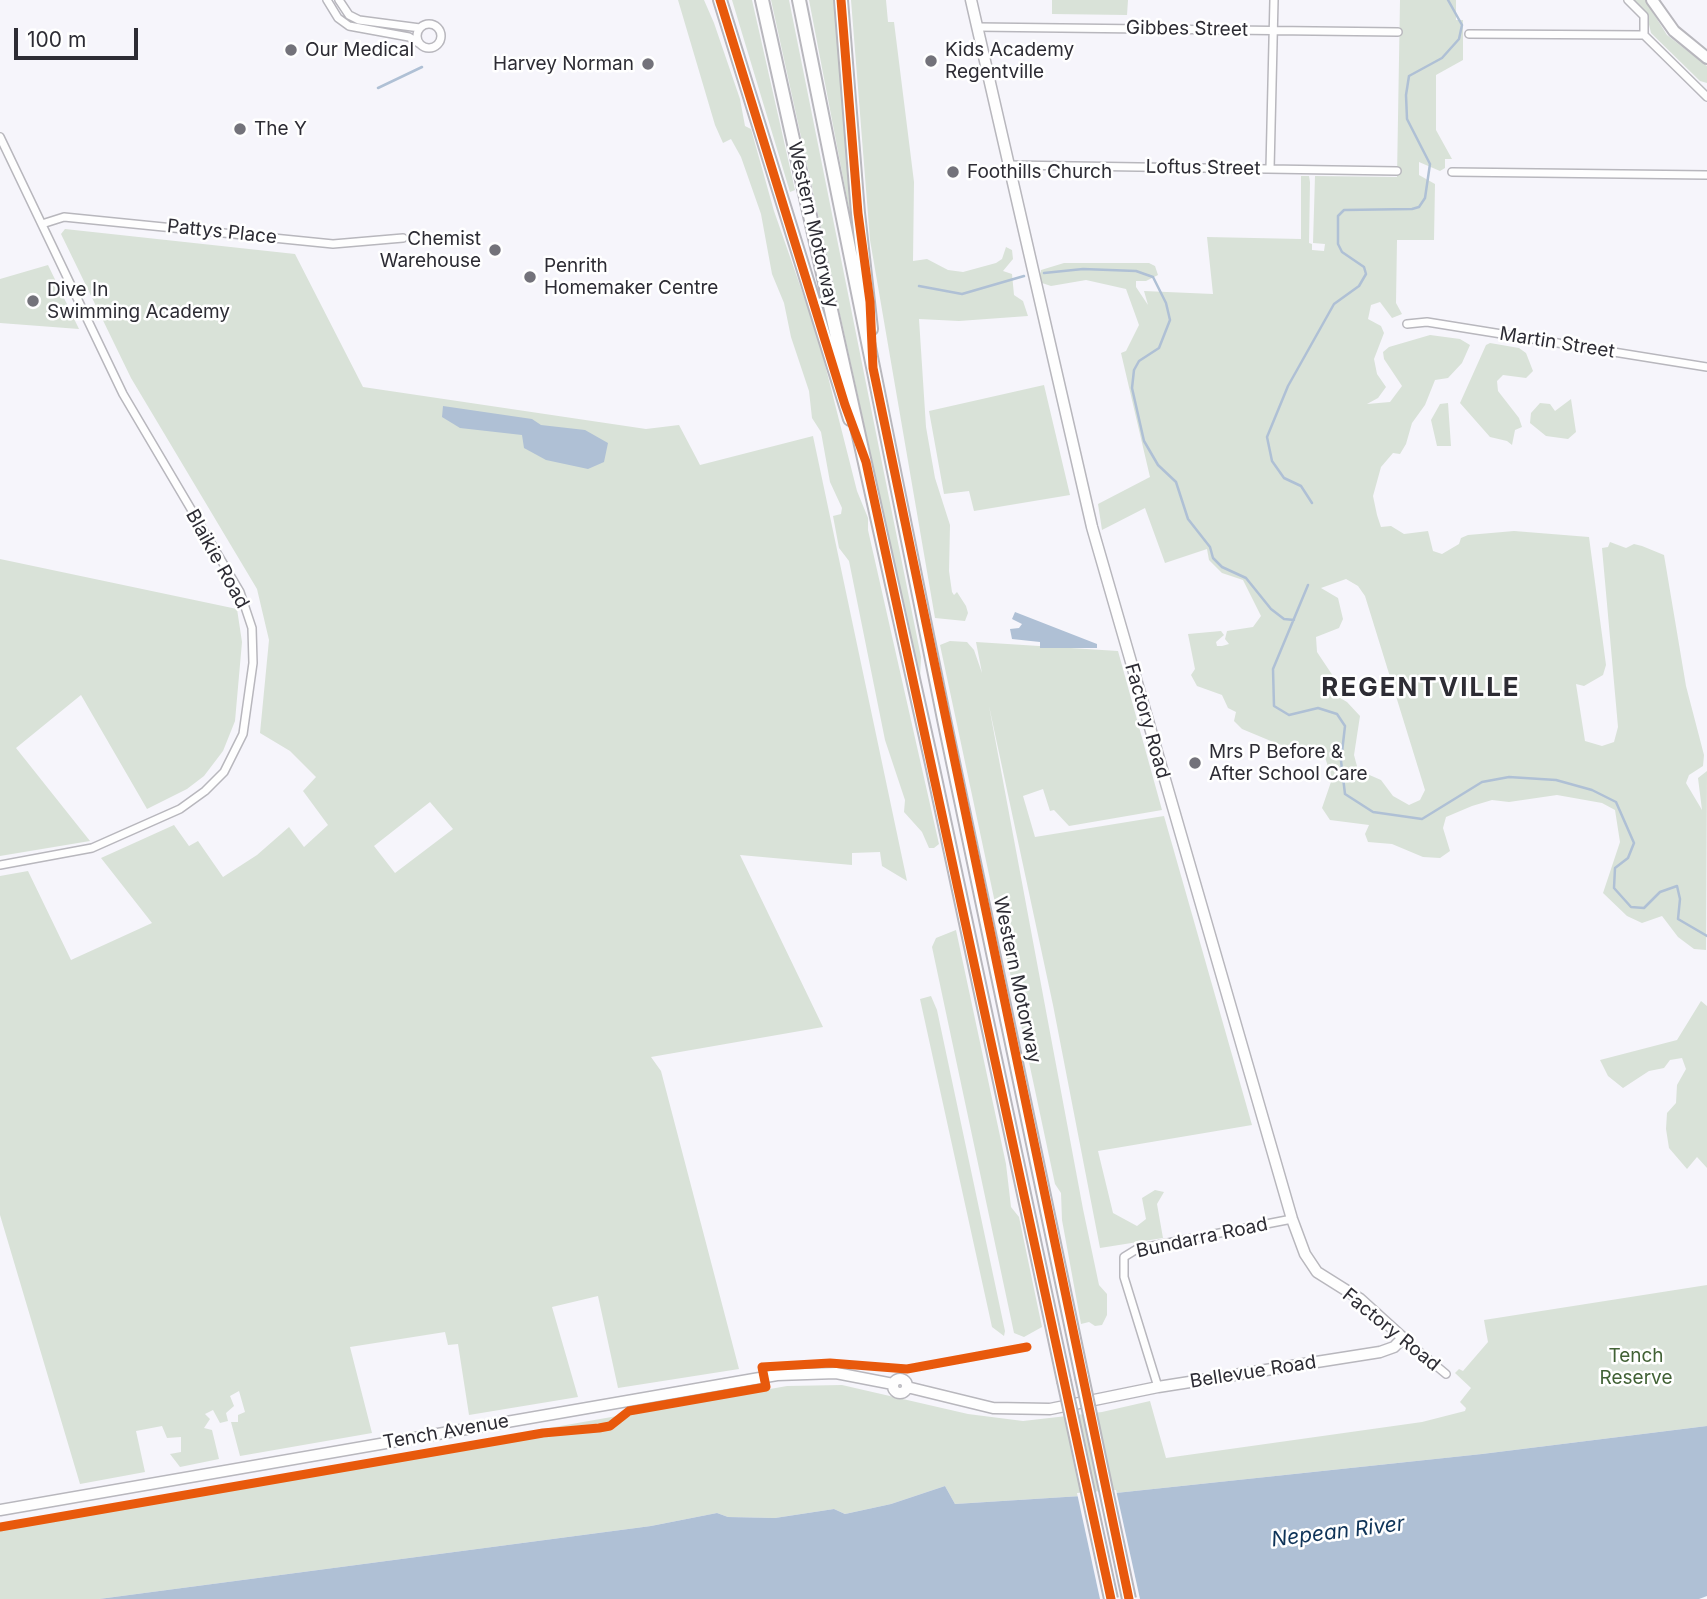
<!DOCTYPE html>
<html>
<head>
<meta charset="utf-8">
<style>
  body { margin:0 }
  #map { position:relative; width:1707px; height:1599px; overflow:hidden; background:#f6f5fb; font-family:Inter,sans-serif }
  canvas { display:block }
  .scale { position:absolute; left:14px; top:28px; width:124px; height:32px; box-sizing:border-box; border:4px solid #2d2c34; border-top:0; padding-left:9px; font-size:21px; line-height:24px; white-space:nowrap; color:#2d2c34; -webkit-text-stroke:5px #fff; paint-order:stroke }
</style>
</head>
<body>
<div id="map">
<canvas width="1707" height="1599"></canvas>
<div class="scale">100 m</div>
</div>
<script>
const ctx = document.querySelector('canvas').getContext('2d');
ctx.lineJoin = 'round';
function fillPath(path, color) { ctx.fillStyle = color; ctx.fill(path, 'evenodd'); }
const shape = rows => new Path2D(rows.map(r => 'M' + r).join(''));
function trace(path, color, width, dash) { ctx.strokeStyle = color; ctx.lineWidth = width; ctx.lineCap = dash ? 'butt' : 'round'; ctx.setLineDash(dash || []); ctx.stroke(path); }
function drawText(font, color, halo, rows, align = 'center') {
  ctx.font = font + ' Inter,sans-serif'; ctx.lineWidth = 5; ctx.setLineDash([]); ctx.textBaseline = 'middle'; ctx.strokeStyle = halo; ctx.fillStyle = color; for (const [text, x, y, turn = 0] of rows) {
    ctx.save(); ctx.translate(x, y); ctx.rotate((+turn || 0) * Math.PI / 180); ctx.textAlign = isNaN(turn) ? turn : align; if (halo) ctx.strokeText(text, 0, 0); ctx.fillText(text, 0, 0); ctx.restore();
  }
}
const green = shape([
  [678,0,704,0,714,23,740,99,745,126,751,129,774,211,818,337,857,491,868,518,868,530,939,844,934,848,929,848,922,832,904,812,905,800,885,740,849,561,839,548,833,516,841,514,842,508,830,482,821,432,812,418,809,391,791,337,784,303,772,274,761,214,741,157,731,139,723,143,715,125],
  [732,0,752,0,795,190,790,192],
  [771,0,789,0,921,657,920,679],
  [809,0,838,0,853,215,850,214],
  [851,0,886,0,888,22,894,22,914,182,913,261,927,259,948,270,963,272,996,263,1002,259,1006,247,1012,250,1013,259,1003,271,1012,274,1014,295,1023,301,1028,316,959,321,919,319,926,427,935,478,950,525,949,571,952,592,954,595,957,592,966,606,968,613,965,621,935,618,870,240],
  [1052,0,1128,0,1127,15,1052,14],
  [1400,0,1456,0,1456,20,1463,20,1463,60,1436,75,1436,130,1452,159,1445,159,1445,168,1440,171,1419,162,1419,175,1435,184,1434,240,1397,240,1396,303,1402,314,1392,318,1380,302,1371,305,1368,319,1381,326,1384,333,1374,359,1377,374,1386,387,1378,398,1367,404,1390,402,1402,386,1384,359,1383,352,1389,347,1430,335,1460,339,1470,345,1462,363,1448,378,1435,380,1425,405,1412,423,1406,444,1400,454,1393,453,1381,467,1373,496,1377,515,1381,527,1391,526,1404,534,1428,531,1433,551,1442,554,1459,544,1461,538,1468,535,1514,531,1589,537,1606,665,1603,675,1584,686,1576,684,1585,741,1602,746,1614,742,1618,727,1602,548,1608,547,1610,542,1626,548,1634,544,1642,546,1664,555,1686,686,1704,755,1703,766,1689,775,1686,783,1702,810,1698,778,1707,771,1706,950,1694,949,1678,937,1662,916,1642,923,1627,916,1603,893,1620,842,1615,810,1602,803,1557,795,1509,802,1492,800,1472,806,1446,817,1443,828,1450,851,1440,858,1423,857,1392,844,1368,842,1365,834,1369,825,1330,820,1322,808,1332,779,1324,754,1278,744,1242,729,1234,721,1236,712,1228,708,1222,695,1197,686,1191,675,1195,669,1188,634,1221,631,1224,635,1216,642,1217,646,1222,646,1229,644,1225,639,1227,631,1253,627,1261,616,1243,580,1222,573,1209,560,1207,549,1165,563,1145,508,1102,530,1098,504,1150,477,1121,353,1126,351,1139,325,1126,289,1086,280,1051,286,1039,282,1041,270,1064,263,1149,263,1155,266,1158,275,1146,281,1136,281,1136,287,1148,305,1144,291,1213,294,1207,237,1301,239,1301,176,1309,176,1310,182,1309,243,1312,244,1312,250,1324,251,1325,244,1313,243,1315,176,1397,177],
  [1346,579,1358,586,1365,596,1425,790,1420,800,1409,805,1393,796,1381,780,1358,770,1354,755,1360,716,1347,702,1330,692,1323,695,1335,679,1317,652,1316,637,1339,628,1343,619,1338,598,1321,588],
  [1633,0,1645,0,1667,35,1707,66,1707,83,1700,81,1651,33,1646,12],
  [65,229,295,254,363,387,646,429,679,425,700,465,813,436,907,881,882,866,880,852,852,853,852,865,740,855,823,1027,651,1057,661,1071,739,1369,618,1388,598,1296,552,1307,578,1397,469,1415,458,1344,448,1345,445,1332,350,1347,372,1433,240,1456,231,1422,238,1422,238,1415,245,1412,239,1391,230,1396,234,1406,226,1413,228,1421,220,1423,213,1410,205,1414,210,1419,204,1428,212,1430,219,1459,180,1467,170,1454,181,1452,181,1437,167,1438,162,1426,136,1431,145,1472,80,1484,0,1215,0,876,28,871,71,960,152,923,101,858,174,825,189,846,198,841,223,877,257,855,289,827,304,847,328,825,303,791,316,777,290,751,260,733,269,640,257,589,131,378,61,234],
  [430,802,453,829,395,873,374,846],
  [48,265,79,329,0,323,0,279],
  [1490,343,1519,348,1526,353,1533,371,1526,378,1503,375,1497,381,1498,391,1519,418,1522,427,1515,430,1512,445,1507,441,1490,437,1460,403,1486,345],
  [1044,385,1070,495,974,511,969,491,944,494,929,411],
  [1571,399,1576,432,1568,439,1546,436,1530,423,1531,413,1540,403,1550,404,1555,411],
  [1448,403,1451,446,1437,446,1431,420,1440,404],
  [0,559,237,609,242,642,235,721,223,751,204,776,187,789,147,809,81,695,16,748,90,841,0,856],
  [950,641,967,642,974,650,982,673,976,642,1118,651,1162,810,1069,826,1054,810,1050,811,1043,789,1023,796,1035,837,1164,816,1252,1125,1098,1151,1113,1213,1137,1226,1146,1219,1142,1198,1155,1190,1164,1192,1157,1204,1163,1238,1100,1248,1053,1005,989,706,1083,1209,1099,1285,1107,1294,1107,1315,1102,1325,1095,1326,1089,1322,1081,1324,1062,1220,1061,1193,1055,1184,940,645],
  [956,930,1006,1164,1011,1207,1019,1217,1042,1327,1024,1337,1014,1333,932,947,936,938],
  [931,996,937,1010,1005,1331,1004,1336,992,1327,920,999],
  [1701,1001,1707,1006,1707,1168,1697,1157,1687,1169,1669,1148,1666,1129,1667,1113,1676,1103,1677,1085,1686,1069,1682,1058,1670,1060,1664,1068,1649,1071,1623,1088,1608,1076,1600,1060,1677,1040],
  [1707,1285,1707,1426,1482,1454,1097,1495,955,1504,945,1486,891,1504,845,1514,834,1509,775,1518,728,1517,717,1513,651,1526,99,1599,0,1599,0,1525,787,1386,842,1385,968,1414,1023,1421,1102,1412,1150,1401,1166,1458,1422,1422,1465,1411,1466,1408,1460,1402,1471,1388,1455,1373,1459,1369,1463,1371,1488,1342,1484,1320]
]);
const water = shape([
  [443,406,532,419,541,425,585,430,608,443,604,462,588,469,546,460,524,448,522,435,460,428,442,417],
  [1015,612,1097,644,1097,648,1040,648,1040,642,1012,639,1010,629,1019,628,1022,624,1012,619],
  [1707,1426,1707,1596,1699,1599,99,1599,651,1526,717,1513,728,1517,775,1518,834,1509,845,1514,891,1504,945,1486,955,1504,1097,1495,1482,1454]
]);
const pier = shape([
  [1116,1490,1140,1599,1100,1599,1077,1493]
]);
const stream = shape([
  [378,88,422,67],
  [1044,273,1083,269,1136,271,1153,277,1166,303,1170,320,1159,348,1139,361,1134,370,1132,388,1144,441,1158,465,1176,482,1188,519,1210,547,1213,558,1222,567,1246,578,1271,609,1284,619,1294,620],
  [919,286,962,294,1024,276],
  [1312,503,1301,486,1284,478,1272,461,1267,437,1288,386,1334,304,1359,286,1366,274,1364,267,1342,252,1338,244,1338,216,1344,210,1412,209,1419,207,1425,198,1430,164,1407,119,1406,95,1409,76,1442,58,1459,39,1462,25,1448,0],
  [1308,585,1273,669,1274,706,1289,715,1318,708,1337,714,1345,726,1341,761,1345,794,1373,812,1422,819,1482,782,1509,777,1556,780,1592,790,1616,802,1634,843,1628,858,1615,868,1614,888,1631,907,1644,908,1660,892,1677,886,1680,899,1678,919,1707,936]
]);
const street = shape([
  [327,0,338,18,349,26,409,37,420,44],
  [339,0,349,15,359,20,420,28],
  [1628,0,1644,16,1644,35],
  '417 36a12 12 0 1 1 24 0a12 12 0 1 1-24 0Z',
  [977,27,1398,32],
  [1469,34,1644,35,1707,97],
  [0,137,123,394,240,592,252,628,253,663,243,734,224,772,205,791,180,809,92,848,0,865],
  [1009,165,1397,171],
  [1270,169,1274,0],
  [1452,172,1707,175],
  [42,224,64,217,333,244,403,238],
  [1407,324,1427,322,1707,367],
  [1403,1338,1446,1374],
  [1158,1387,1124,1277,1124,1257,1137,1249,1292,1219]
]);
const secondary = shape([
  '893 1386a7 7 0 1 1 14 0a7 7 0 1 1-14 0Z',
  [907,1387,993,1408,1050,1409,1158,1387,1380,1352,1394,1347,1403,1338,1360,1299,1317,1272,1305,1254,1292,1219,1092,527,971,0],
  [0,1510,777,1375,836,1373,893,1384]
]);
const primary = shape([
  [1652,0,1674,31,1707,58]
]);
const highway = shape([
  [720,0,850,419],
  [762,0,932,764,1064,1381],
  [799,0,945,724,1082,1377],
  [841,0,858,213,871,329]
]);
const highwayBridge = shape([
  [1082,1377,1129,1599],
  [1064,1381,1111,1599]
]);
const cycleway = shape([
  [720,0,845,405,866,462,1111,1599],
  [841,0,858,213,870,302,873,368,1129,1599],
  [0,1527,543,1433,599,1428,610,1426,629,1411,766,1387,762,1367,830,1363,907,1369,1027,1347]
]);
const markers = [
  [291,50,7,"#73727a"],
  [931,61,7,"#73727a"],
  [648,64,7,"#73727a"],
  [240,129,7,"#73727a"],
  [953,172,7,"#73727a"],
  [495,250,7,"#73727a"],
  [530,277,7,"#73727a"],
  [33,301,7,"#73727a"],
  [1195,763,7,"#73727a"]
];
const streetNames = [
  ["Gibbes Street",1187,29,1],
  ["Loftus Street",1203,168,1],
  ["Western Motorway",813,225,77],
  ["Pattys Place",222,232,6],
  ["Martin Street",1557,343,9],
  ["Blaikie Road",217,559,61],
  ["Factory Road",1147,721,74],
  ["Western Motorway",1017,980,78],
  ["Bundarra Road",1202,1238,-12],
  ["Factory Road",1391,1330,39],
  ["Bellevue Road",1253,1372,-9],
  ["Tench Avenue",446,1432,-10]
];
const poiNames = [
  ["Our Medical",305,50],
  ["Kids Academy",945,50],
  ["Regentville",945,72],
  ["Harvey Norman",634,64,"right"],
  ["The Y",254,129],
  ["Foothills Church",967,172],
  ["Chemist",481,239,"right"],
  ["Warehouse",481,261,"right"],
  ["Penrith",544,266],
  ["Homemaker Centre",544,288],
  ["Dive In",47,290],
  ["Swimming Academy",47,312],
  ["Mrs P Before &",1209,752],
  ["After School Care",1209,774]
];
const parkNames = [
  ["Tench",1636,1356],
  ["Reserve",1636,1378]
];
const waterNames = [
  ["Nepean River",1338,1532,-7]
];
const districtNames = [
  ["REGENTVILLE",1421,688]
];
fillPath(green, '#d9e2d8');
fillPath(water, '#afc0d5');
fillPath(pier, '#f6f5fb');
trace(stream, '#afc0d5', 2.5);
trace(street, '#b8b7bd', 10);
trace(secondary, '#b8b7bd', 13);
trace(primary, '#b8b7bd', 14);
trace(highway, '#b8b7bd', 16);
trace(street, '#fefefe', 7);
trace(secondary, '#fefefe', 10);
trace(primary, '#fefefe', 10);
trace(highway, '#fefefe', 12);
trace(highwayBridge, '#b8b7bd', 16, []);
trace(highwayBridge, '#fefefe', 12);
trace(cycleway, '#e8590c', 9);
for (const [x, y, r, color] of markers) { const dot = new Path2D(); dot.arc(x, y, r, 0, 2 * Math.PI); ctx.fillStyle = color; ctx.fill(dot); trace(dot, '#fff', 2.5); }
drawText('19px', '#2d2c34', '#fff', streetNames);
drawText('19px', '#2d2c34', '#fff', poiNames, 'left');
drawText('19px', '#426236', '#fff', parkNames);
drawText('italic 21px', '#0e3358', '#fff', waterNames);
ctx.letterSpacing = '2px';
drawText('bold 26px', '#2d2c34', '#fff', districtNames);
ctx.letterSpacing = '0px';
</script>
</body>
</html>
